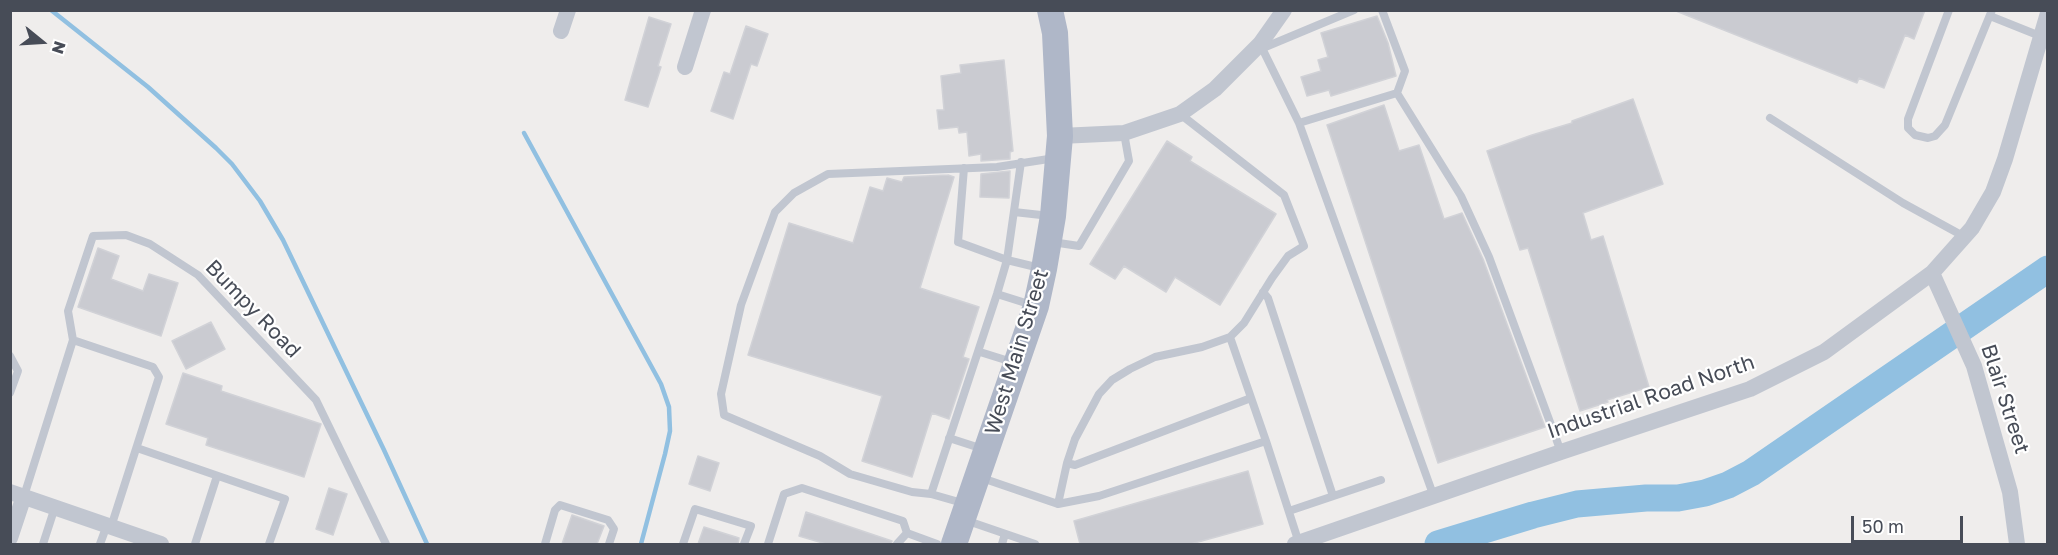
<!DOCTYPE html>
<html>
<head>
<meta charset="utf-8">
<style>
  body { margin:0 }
  #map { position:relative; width:2058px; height:555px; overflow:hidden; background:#efedec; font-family:"Golos Text",sans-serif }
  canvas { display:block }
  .frame { position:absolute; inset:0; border:12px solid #474c57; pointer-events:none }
  .north { position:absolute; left:12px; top:12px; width:60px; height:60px; -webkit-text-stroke:4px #fff; paint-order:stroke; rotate:108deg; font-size:16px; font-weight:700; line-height:24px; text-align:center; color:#474c57 }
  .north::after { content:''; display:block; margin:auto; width:21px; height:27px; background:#474c57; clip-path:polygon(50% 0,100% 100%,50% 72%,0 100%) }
  .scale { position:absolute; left:1851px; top:516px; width:112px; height:27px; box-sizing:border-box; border:3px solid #474c57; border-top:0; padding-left:8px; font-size:18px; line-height:21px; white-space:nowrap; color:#474c57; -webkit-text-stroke:4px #fff; paint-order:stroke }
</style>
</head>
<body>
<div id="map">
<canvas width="2058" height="555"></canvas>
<div class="frame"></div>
<div class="north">N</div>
<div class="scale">50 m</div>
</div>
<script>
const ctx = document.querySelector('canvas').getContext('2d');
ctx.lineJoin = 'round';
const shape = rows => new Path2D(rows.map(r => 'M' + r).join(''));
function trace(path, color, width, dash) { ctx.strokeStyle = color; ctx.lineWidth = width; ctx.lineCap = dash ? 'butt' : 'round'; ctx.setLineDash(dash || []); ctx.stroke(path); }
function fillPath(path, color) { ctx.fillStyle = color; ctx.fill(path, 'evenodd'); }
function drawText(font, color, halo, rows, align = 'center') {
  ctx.font = font + ' "Golos Text",sans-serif'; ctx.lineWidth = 4.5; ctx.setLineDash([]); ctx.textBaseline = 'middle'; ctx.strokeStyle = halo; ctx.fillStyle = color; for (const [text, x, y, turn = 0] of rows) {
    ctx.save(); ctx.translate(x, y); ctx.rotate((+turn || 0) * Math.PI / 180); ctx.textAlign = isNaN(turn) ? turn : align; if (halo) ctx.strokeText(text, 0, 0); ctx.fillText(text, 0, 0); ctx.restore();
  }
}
const stream = shape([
  [51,10,148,87,216,148,232,164,260,201,283,240,384,450,427,544],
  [524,133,661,384,669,407,670,431,665,454,641,544]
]);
const river = shape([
  [1438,544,1533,515,1577,504,1646,498,1678,498,1705,493,1728,485,1751,473,2048,269]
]);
const building = shape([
  [1925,10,1914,39,1905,35,1884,88,1859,78,1857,83,1676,11,1925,10],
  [1377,16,1388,43,1396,76,1331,96,1329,90,1307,96,1301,77,1321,71,1318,60,1328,57,1321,33,1377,16],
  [649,17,671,24,658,66,661,67,648,107,625,100,649,17],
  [746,26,768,34,757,66,751,64,733,119,711,111,724,72,730,74,746,26],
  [1004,60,1013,151,1010,152,1010,159,981,161,981,154,969,156,967,132,959,133,958,127,939,129,937,110,944,110,941,76,961,73,960,65,1004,60],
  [1633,99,1663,184,1583,213,1591,240,1603,236,1649,387,1607,400,1608,402,1580,411,1528,248,1520,250,1487,151,1532,135,1572,123,1572,121,1633,99],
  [1384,105,1399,151,1419,145,1444,219,1462,213,1483,259,1545,427,1438,463,1327,125,1384,105],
  [1167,141,1192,157,1190,161,1276,214,1220,305,1175,277,1166,292,1124,266,1115,279,1090,264,1167,141],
  [1010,171,1009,198,980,197,981,174,1010,171],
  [948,175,954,177,920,288,979,307,963,357,969,359,949,419,932,413,912,477,862,461,882,396,748,355,789,223,853,243,870,187,883,191,887,178,902,182,904,177,948,175],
  [98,248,119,256,111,279,143,291,149,274,178,283,161,336,78,307,98,248],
  [211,322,225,349,186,369,172,341,211,322],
  [183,373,222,386,221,391,321,424,304,477,206,445,208,438,166,424,183,373],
  [698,456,719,463,710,491,689,484,698,456],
  [1248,471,1263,524,1191,544,1080,544,1074,521,1248,471],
  [329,488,347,494,333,535,316,529,329,488],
  [806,512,892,541,891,544,826,544,799,536,806,512],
  [572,515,604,526,597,544,562,544,572,515],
  [704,527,739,538,738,544,698,544,704,527]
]);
const service = shape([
  [1382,10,1405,71,1397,93],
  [1949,10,1908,119,1908,128,1915,135,1928,138,1935,136,1945,125,1992,10],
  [1990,16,2040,36],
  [1260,44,1299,123,1397,93,1461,196,1489,257,1561,452],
  [1263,48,1354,10],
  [1770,118,1903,203,1965,237],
  [1299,123,1434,497],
  [964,168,958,242,1007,260,1040,268],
  [1014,212,1050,216],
  [1052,242,1079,246,1129,161,1124,133],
  [1263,292,1268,298,1333,496],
  [997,294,1032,305],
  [1230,337,1266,441],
  [73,340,153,367,159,377,111,527],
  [980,352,1012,362],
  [10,356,18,371,10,393],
  [949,438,983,449],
  [137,448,285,499,269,544],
  [1067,463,1075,465,1251,398],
  [979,477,1058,504,1067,463,1075,439,1099,394,1112,380,1130,369,1155,357,1202,347,1230,337,1244,323,1272,278,1288,256,1304,246,1284,195,1180,114],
  [931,494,997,294,1007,260,1021,162],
  [24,496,73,340,68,311,93,236,126,235,150,244,198,275,316,400,386,544],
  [966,504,931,494,912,492,850,474,820,456,724,415,721,394,741,305,775,212,794,193,828,174,997,167,1055,158],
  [1058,504,1099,496,1266,441,1299,543],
  [1289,511,1381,480],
  [965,520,1035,544],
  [43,544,55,507],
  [100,544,107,525],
  [195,544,217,476],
  [545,544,555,510,560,505,608,520,614,529,609,544],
  [683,544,695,509,751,526,744,544],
  [768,544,784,494,802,488,903,521,907,533,937,544],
  [897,544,907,533],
  [1002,544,1005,534]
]);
const minor = shape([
  [561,31,568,10],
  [685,67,703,10],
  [1060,136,1124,133,1180,114,1215,89,1260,44,1284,10],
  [1932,273,1974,366,2010,492,2017,544],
  [10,492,161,544],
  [10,538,24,496],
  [1295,544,1561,452,1750,389,1824,352,1932,273,1972,228,1993,192,2005,159,2048,13]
]);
const primary = shape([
  [954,544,1036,306,1044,269,1053,216,1060,136,1055,33,1050,10]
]);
const streetNames = [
  ["Bumpy Road",253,309,46],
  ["West Main Street",1017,352,-73],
  ["Industrial Road North",1651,397,-19],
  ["Blair Street",2005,399,72]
];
trace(stream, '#91c0e1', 4.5);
trace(river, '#91c0e1', 27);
fillPath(building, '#cacbd1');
trace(building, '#d1d2d7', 1.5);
trace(service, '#c1c6d0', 8);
trace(minor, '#c1c6d0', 16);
trace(primary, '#afb7c8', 26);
drawText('21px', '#474c57', '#fff', streetNames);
</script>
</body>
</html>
